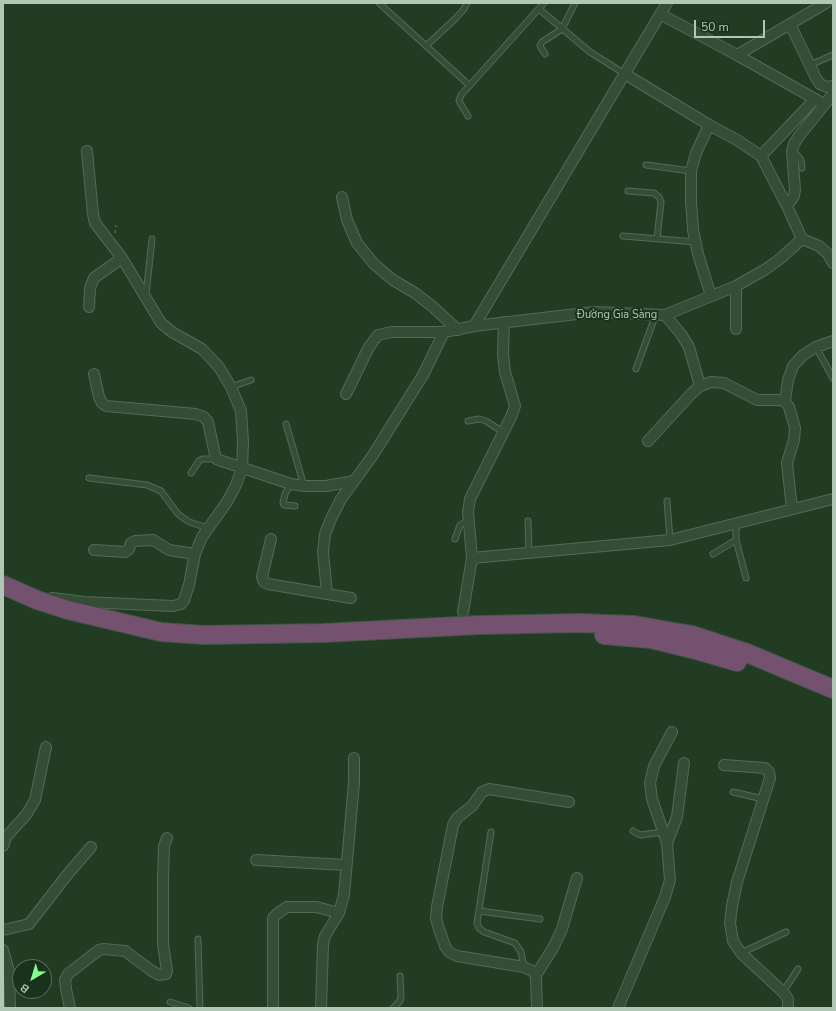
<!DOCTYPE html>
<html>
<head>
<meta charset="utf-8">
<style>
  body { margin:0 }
  #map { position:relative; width:836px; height:1011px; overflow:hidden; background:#213c23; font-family:"Nunito Sans",sans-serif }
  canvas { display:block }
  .frame { position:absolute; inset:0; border:4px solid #b0c8b3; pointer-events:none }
  .north { position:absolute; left:12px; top:959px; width:40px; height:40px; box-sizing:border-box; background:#1a311c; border:1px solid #566d58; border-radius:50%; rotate:218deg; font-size:11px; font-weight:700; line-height:16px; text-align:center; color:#b0c8b3 }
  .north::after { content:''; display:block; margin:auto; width:14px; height:18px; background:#80fe8e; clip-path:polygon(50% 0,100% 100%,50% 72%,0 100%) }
  .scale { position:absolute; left:694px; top:20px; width:71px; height:18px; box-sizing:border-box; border:2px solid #b0c8b3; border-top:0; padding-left:5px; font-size:12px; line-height:14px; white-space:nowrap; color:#b0c8b3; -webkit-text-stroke:3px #1a311c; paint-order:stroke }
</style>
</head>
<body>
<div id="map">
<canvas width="836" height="1011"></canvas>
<div class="frame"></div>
<div class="north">B</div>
<div class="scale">50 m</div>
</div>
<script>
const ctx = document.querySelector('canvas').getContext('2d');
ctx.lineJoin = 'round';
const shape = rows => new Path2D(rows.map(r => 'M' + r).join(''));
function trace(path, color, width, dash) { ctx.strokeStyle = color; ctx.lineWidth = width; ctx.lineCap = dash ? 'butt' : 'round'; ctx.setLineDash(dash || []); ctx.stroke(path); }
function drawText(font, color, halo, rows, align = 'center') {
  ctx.font = font + ' "Nunito Sans",sans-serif'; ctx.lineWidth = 4; ctx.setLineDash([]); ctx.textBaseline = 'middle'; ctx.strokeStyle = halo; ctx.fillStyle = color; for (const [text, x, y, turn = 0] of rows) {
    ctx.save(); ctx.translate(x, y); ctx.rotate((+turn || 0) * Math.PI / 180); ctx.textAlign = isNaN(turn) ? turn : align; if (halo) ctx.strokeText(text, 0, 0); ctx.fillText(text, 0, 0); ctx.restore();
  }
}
const path = shape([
  [115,233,116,225]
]);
const lane = shape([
  [379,3,469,85],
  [539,9,590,52,625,74],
  [426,46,455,19,464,9,467,3],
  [545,54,540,46,542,42,562,29,575,3],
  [810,65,833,55],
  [468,116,459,101,461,95,544,3],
  [793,152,798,156,801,160,802,168],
  [646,165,691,171],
  [628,191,654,193,659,197,661,202,657,239],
  [623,236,695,242],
  [146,295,152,239],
  [816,347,833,378],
  [636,369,656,314],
  [231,387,251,380],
  [468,421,479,419,486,421,503,432],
  [286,424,304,486],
  [191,473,199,461,203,459,216,459],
  [89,478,147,485,161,491,178,514,189,522,208,528],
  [291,484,285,494,283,503,284,505,295,506],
  [667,501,670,540],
  [528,521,529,553],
  [736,524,736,540,746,578],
  [455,539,460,525,469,520],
  [713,554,736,540],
  [733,792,763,799],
  [633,831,640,835,663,832],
  [491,832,477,923,479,928,484,932,515,943,521,952,524,967],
  [479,911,540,919],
  [198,939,200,1008],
  [741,953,786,932],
  [783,992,798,969],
  [170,1002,189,1008],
  [393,1008,400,1001,401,996,400,976]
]);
const street = shape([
  [660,14,737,55,826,3],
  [790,24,816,78,820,84,827,87,833,86],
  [737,55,824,104],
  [625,74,709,125,737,140,761,156,787,206,802,239],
  [709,125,696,153,691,171,691,201,693,230,698,254,711,296],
  [761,156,815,99],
  [342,197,347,220,357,243,374,264,393,280,415,293,433,307,458,330],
  [787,206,794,196,795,190,792,151,794,144,799,136,833,94],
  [736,286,736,329],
  [89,307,90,288,94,278,122,258],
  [665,315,681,334,689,347,700,386],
  [474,326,667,3],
  [94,374,99,397,102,403,106,406,196,414,204,417,208,422,216,459,291,484,304,486,326,486,354,481],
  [346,394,369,347,378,335,392,332,444,332,474,326,594,312,665,315,736,286,766,269,781,258,802,239,819,246,828,254,833,263],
  [785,401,788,380,793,366,803,355,816,347,833,341],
  [648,441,691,394,700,386,711,382,724,383,757,400,777,400,785,401,789,407,795,428,794,440,787,463,792,509],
  [271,539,262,577,264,582,268,584,351,598],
  [94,550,125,552,129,549,131,543,135,541,153,540,169,550,195,554],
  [472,558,670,540,833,499],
  [327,593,323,552,325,534,331,519,341,499,373,455,423,375,444,332],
  [52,598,84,602,173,606,181,604,184,600,189,585,195,554,202,537,227,502,236,485,242,468,243,442,241,411,231,387,219,367,202,349,172,332,161,323,122,258,95,223,93,214,87,151],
  [463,612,472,558,468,512,470,499,511,417,515,406,505,372,503,354,504,322],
  [724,765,765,768,769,772,770,778,737,882,732,906,730,923,733,941,741,953,783,992,788,999,788,1008],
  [667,843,677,817,684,763],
  [3,846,6,837,26,815,35,800,46,747],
  [256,860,346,865],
  [3,930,29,924,67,875,91,847],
  [3,950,9,971,10,1008],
  [536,975,553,948,562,929,577,878],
  [70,1008,66,989,65,980,68,974,99,950,104,949,125,951,152,971,159,975,166,974,167,971,163,944,163,878,164,846,167,838],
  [273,1008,273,918,278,913,287,907,316,907,339,913],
  [321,1008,323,944,325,936,339,913,344,895,354,783,354,758],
  [537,1008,536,979,536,975,532,971,524,967,457,956,449,952,445,946,439,929,436,919,437,907,453,825,457,818,472,806,482,792,489,789,569,802],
  [618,1008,665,897,670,880,667,843,652,799,650,783,654,766,672,732]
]);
const highway = shape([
  [3,585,37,600,68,610,161,632,204,635,324,633,479,625,579,623,634,625,692,635,747,653,833,689],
  [604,635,651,639,696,650,737,662]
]);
const streetNames = [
  ["Đường Gia Sàng",617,315]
];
trace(lane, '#536a55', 7);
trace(street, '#536a55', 12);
trace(highway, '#405742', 20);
trace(path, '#58684f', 1.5, [3, 3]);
trace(lane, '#354d37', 5);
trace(street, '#354d37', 10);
trace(highway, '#73516f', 18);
drawText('11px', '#b0c8b3', '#1a311c', streetNames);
</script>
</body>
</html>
